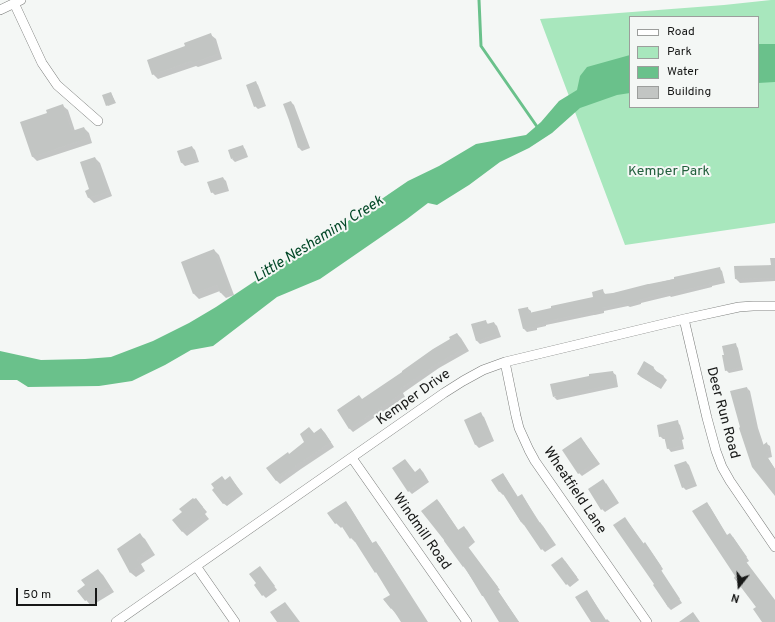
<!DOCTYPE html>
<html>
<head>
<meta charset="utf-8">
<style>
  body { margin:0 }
  #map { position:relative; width:775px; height:622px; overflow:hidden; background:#f4f7f5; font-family:Overpass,sans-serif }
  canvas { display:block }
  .legend { position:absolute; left:629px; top:16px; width:130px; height:92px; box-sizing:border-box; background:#f4f7f5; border:1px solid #9c9e9c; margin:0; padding:5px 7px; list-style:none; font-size:12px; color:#171817 }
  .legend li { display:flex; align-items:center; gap:8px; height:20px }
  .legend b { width:20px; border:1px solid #9c9e9c }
  .north { position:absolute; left:719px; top:566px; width:40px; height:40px; -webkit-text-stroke:3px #f4f7f5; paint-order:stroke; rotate:197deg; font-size:11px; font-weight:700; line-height:16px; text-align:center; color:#171817 }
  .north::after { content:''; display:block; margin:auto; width:14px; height:18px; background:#171817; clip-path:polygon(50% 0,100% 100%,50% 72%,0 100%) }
  .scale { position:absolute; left:16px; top:588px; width:81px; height:18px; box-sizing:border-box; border:2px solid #171817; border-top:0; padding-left:5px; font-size:12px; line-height:14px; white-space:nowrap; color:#171817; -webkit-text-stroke:3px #f4f7f5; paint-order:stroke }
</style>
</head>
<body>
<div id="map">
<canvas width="775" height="622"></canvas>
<ul class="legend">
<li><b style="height:5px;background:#fff"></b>Road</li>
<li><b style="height:11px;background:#a8e7bd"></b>Park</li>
<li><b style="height:11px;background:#6ac18b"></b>Water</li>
<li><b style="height:11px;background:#c2c5c3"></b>Building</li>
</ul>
<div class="north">N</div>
<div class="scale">50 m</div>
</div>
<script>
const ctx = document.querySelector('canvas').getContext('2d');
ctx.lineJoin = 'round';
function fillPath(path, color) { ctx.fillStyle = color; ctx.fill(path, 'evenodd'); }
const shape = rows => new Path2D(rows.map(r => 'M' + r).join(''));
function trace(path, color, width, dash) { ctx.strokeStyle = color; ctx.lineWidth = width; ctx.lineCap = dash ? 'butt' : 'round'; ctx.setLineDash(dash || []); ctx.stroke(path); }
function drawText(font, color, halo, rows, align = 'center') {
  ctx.font = font + ' Overpass,sans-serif'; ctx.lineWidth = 4; ctx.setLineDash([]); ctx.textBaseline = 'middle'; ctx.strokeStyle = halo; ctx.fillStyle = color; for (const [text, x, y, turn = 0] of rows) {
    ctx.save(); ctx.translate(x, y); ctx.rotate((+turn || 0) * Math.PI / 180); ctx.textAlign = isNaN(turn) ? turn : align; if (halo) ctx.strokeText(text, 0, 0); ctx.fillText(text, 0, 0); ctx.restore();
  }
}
const green = shape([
  [771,0,775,0,775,223,625,245,540,19,724,5],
  [630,17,758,17,758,107,630,107]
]);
const water = shape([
  [758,44,775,44,775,82,758,83],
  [630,55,630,93,617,95,580,108,552,133,529,148,500,162,469,185,437,205,428,203,407,219,320,279,277,297,213,346,191,350,165,365,132,381,99,386,28,387,17,380,0,380,0,351,41,360,85,359,111,357,153,341,189,323,216,307,285,261,367,209,408,181,439,166,476,144,526,135,541,122,559,101,577,90,580,76,587,67]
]);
const shadow = shape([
  [211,35,216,39,222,59,198,67,196,66,158,79,153,74,186,47],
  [255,82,258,85,266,106,258,109,255,106],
  [111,93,116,103,108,106,107,105],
  [291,102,294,105,310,148,302,151,299,148,290,120],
  [63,106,68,110,75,131,84,128,89,133,92,143,37,161,32,156],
  [242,146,245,149,248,157,235,162,232,159],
  [192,147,195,150,199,162,185,166,182,163,178,152],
  [95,158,100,163,112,196,94,203,89,198,87,191,91,190],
  [223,178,226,181,229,191,215,195,212,192],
  [214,250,219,255,234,295,226,298,221,293,220,291,199,299,194,294,182,263],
  [770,258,775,258,775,281,740,283,736,279,771,265],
  [719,268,722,271,725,283,712,286,712,287,671,297,670,296,641,303,641,304,630,307,628,306,604,311,604,313,595,315,594,315,546,325,546,326,537,328,537,330,527,332,524,329,520,310,527,308,531,311,531,314,594,298,602,290,606,295,649,285],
  [485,321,489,325,494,323,497,326,501,337,480,344,477,341,472,325],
  [457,334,461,338,469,351,439,368,403,393,405,397,353,432,350,429,338,410,363,400,451,339],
  [735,344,738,348,743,370,729,373,726,370],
  [653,367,656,371,656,372,664,377,667,380,661,389,641,377,638,374],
  [612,372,616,375,618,387,557,400,554,397],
  [747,388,750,391,758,428,764,446,767,444,770,446,772,457,768,458,775,469,775,494,753,466],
  [480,414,484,417,494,441,479,448,476,445,466,420],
  [677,422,680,425,684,439,682,440,684,449,671,452,668,448,666,439,663,439,660,436],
  [321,429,325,433,334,447,301,469,280,484,276,480,289,455],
  [581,439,584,442,600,464,582,476,579,473],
  [686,462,689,465,697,486,686,490,683,487],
  [420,469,423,472,429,482,412,494,409,491,415,473],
  [503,474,506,478,518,497,524,498,540,523,543,526,556,545,545,552,542,549,525,524,524,525,521,522,504,494,503,495,500,492,493,481],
  [232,480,243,494,227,506,223,503,225,481],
  [606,483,619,503,605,512,602,509],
  [196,499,207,512,205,514,209,519,187,536,182,531],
  [437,500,440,503,459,531,464,527,467,530,475,542,468,548,500,590,498,591,519,622,501,622,466,570,445,541],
  [346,503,350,507,373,544,375,542,380,547,428,622,403,622,384,600,392,595,356,542,355,542,351,538,343,526,341,528,336,523],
  [707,504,710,507,727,536,733,537,749,561,746,563,775,601,775,622,763,622,757,608,737,577],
  [628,522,644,544,648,547,663,569,661,571,682,603,671,610,668,607,655,584],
  [140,535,145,539,155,555,141,564,145,571,136,577,131,573,118,549],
  [565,561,579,580,570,587,567,584],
  [260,567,277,590,266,598,263,595,257,584],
  [98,570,103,575,114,592,91,606,79,591,86,585],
  [589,594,606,620,607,619,610,622,592,622]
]);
const stream = shape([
  [479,0,481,46,538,128]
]);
const building = shape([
  [211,33,218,54,192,63,191,61,152,75,147,60,185,46,184,43],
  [256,81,264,103,254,107,246,85],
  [111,92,115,102,106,106,102,95],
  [291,101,307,145,298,148,289,120,283,104],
  [63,104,72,131,84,127,88,138,32,157,20,122,47,113,46,110],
  [243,145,246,154,231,159,228,150],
  [192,146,196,159,181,163,177,151],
  [95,157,108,192,88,198,85,191,89,189,80,162],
  [223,177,227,188,211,193,207,182],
  [214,249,230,290,220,293,217,285,193,294,181,262],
  [775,265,775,278,735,279,734,266],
  [720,267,723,280,709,283,710,284,667,294,666,293,639,300,639,301,626,305,625,303,602,308,602,310,591,313,591,312,543,322,543,323,535,325,535,327,523,329,518,309,528,307,529,313,551,308,551,306,593,297,592,292,603,289,604,294,613,293,648,284,649,284,674,279,674,277],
  [486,320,487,324,494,322,498,334,476,341,471,324],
  [457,333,466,347,435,365,400,389,402,393,349,429,337,410,359,395,362,399,402,372,402,371,433,349,450,339,449,337],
  [736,343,741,367,725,371,722,355,724,355,722,346],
  [644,361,654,367,653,369,664,376,658,387,637,374],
  [613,371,616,384,553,397,550,384,589,376,589,374],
  [747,387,755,425,763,445,767,442,769,454,766,455,775,469,775,496,752,467,739,428,740,427,730,391],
  [481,412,492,438,475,445,464,420],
  [678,420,681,436,679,437,681,446,667,449,664,436,659,437,657,425],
  [309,427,314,433,321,428,331,442,297,465,276,481,266,468,288,452,289,454,304,442,300,434],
  [581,437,597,461,578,474,562,450],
  [405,459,415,472,420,468,426,478,408,492,392,468],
  [686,461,695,483,682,488,674,465],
  [503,473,517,497,522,494,539,523,540,522,553,542,541,550,522,522,521,522,501,491,499,492,491,480],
  [222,476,225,480,230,476,240,491,223,504,212,490,214,488,211,484],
  [603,479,616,500,601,510,588,489],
  [193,498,194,499,196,498,203,507,201,509,205,514,182,532,172,520,182,512,179,509],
  [437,499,458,530,464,526,472,539,466,544,498,587,496,588,519,622,499,622,483,596,482,596,464,566,463,567,444,541,444,540,421,511],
  [346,501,372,543,376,541,427,622,401,622,392,608,391,609,383,599,390,595,376,572,375,573,352,537,350,539,339,522,335,524,327,513],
  [707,502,727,535,730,533,747,557,744,559,775,600,775,622,762,622,753,609,756,607,734,578,735,576,692,511],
  [625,517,643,544,645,542,661,566,659,567,680,599,668,607,653,585,654,584,613,525],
  [140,533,151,550,137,559,141,565,130,573,117,549],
  [562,557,577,577,566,585,551,565],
  [260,566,275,586,262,596,254,585,256,583,249,574],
  [98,569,110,587,85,601,77,591,85,585,81,580],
  [587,590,606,622,591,622,575,597],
  [285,602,300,622,277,622,270,612],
  [693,612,700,622,679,622]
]);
const street = shape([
  [14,3,42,63,57,85,98,121],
  [0,10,21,0],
  [684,319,707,418,716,451,722,467,730,481,775,547],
  [505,362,516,416,519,428,529,450,535,461,647,622],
  [352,458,467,622],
  [196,566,235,622],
  [116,622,444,393,463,381,483,370,505,362,684,319,739,307,753,306,775,306]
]);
const parkNames = [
  ["Kemper Park",669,172]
];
const streetNames = [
  ["Kemper Drive",414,398,-35],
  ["Deer Run Road",722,413,75],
  ["Wheatfield Lane",574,491,56],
  ["Windmill Road",421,532,55]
];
const waterNames = [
  ["Little Neshaminy Creek",319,240,-32]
];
fillPath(green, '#a8e7bd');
fillPath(water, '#6ac18b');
fillPath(shadow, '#0003');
trace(stream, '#6ac18b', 3);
fillPath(building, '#c2c5c3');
trace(street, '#7a7c7a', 10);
trace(street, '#fff', 9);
drawText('14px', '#215f3c', '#f4f7f5', parkNames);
drawText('14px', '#171817', '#f4f7f5', streetNames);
drawText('italic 15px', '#004726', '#f4f7f5', waterNames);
</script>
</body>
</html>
